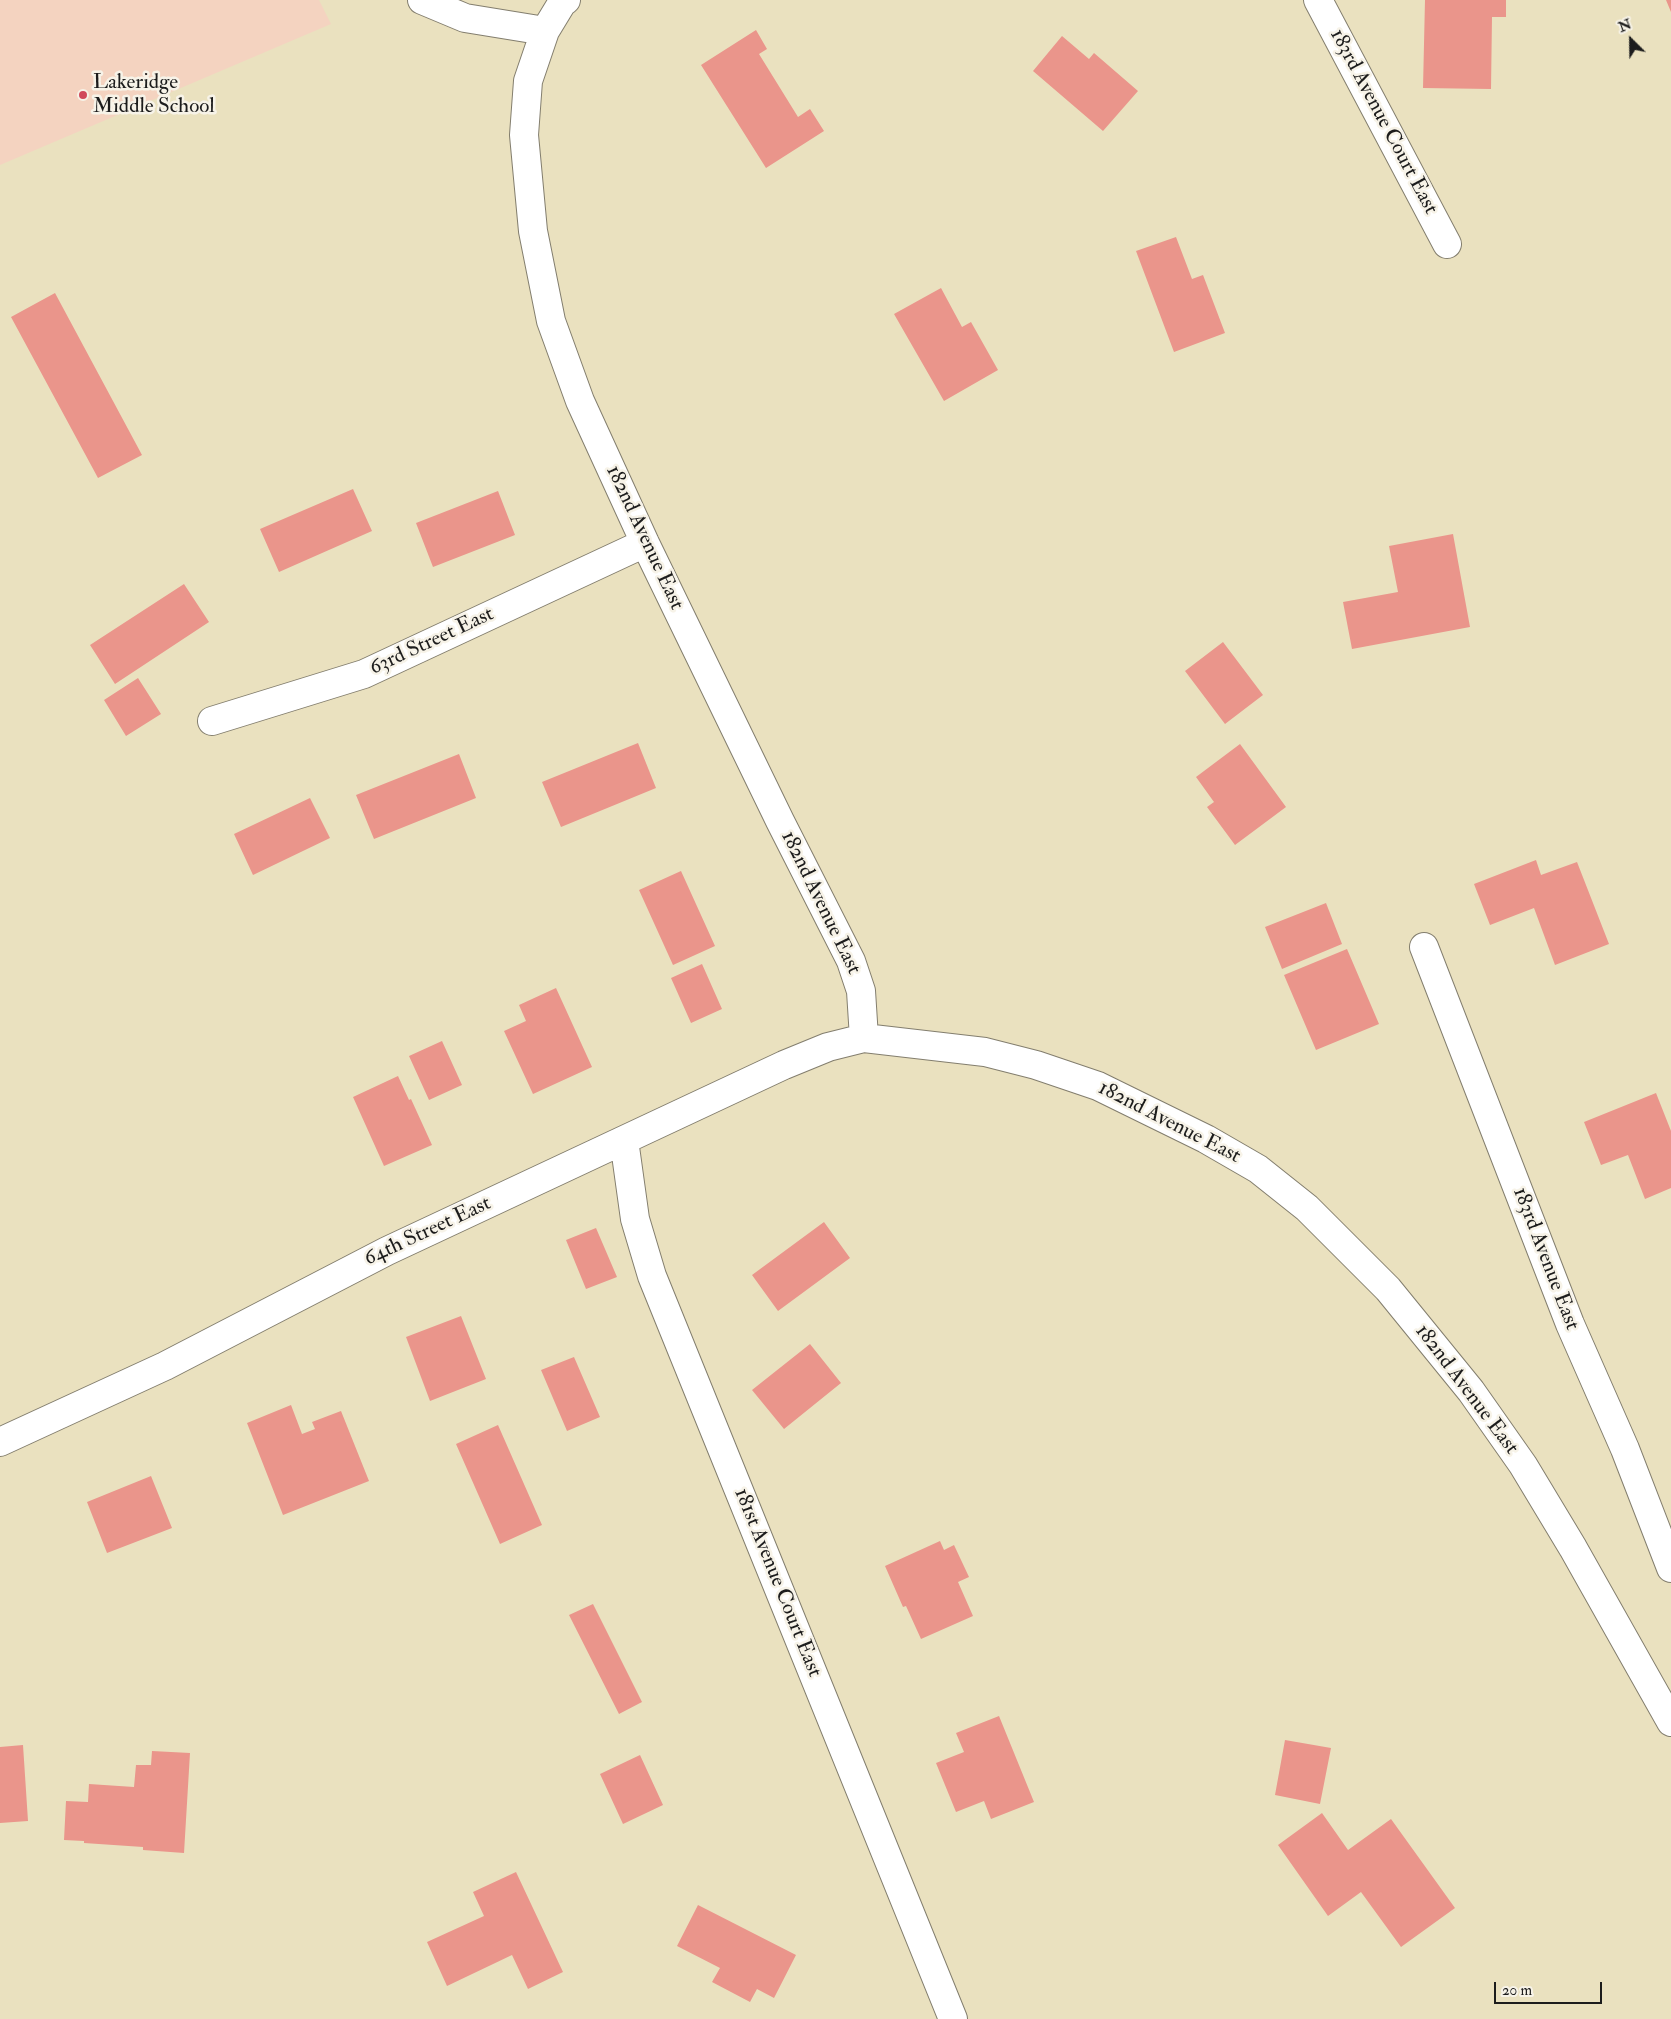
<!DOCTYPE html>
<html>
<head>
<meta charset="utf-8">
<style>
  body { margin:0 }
  #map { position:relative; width:1671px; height:2019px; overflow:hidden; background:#eae1bf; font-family:"IM FELL Double Pica",serif }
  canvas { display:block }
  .north { position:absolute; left:1606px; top:15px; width:50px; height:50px; -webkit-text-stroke:4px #f7f3e8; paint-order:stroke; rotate:337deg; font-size:14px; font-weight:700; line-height:20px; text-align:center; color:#1c1c1c }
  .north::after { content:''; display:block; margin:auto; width:18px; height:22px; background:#1c1c1c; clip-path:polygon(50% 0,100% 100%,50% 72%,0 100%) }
  .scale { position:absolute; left:1494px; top:1982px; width:108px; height:22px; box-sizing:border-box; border:2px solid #1c1c1c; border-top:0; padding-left:6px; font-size:15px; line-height:18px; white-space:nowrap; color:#1c1c1c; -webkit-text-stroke:4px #f7f3e8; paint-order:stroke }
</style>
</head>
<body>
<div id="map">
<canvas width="1671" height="2019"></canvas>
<div class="north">N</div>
<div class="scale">20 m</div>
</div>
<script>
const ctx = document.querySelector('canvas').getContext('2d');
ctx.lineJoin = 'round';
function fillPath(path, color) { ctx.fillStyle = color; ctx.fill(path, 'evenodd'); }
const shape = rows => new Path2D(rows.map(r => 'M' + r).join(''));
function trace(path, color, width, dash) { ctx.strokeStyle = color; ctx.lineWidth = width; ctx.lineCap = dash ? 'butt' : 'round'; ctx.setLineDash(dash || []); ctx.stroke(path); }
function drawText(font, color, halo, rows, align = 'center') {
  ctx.font = font + ' "IM FELL Double Pica",serif'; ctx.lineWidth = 5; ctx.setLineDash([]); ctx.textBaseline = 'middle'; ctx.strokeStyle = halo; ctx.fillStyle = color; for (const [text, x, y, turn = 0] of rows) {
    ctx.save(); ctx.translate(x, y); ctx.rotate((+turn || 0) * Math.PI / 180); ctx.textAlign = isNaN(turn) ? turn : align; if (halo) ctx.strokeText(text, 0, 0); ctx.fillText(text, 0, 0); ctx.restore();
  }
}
const built = shape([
  [0,0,319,0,331,24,0,165]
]);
const building = shape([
  [1425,0,1506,0,1506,17,1492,17,1491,89,1423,88],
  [1666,0,1671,0,1671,12],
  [756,30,767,49,759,54,798,117,810,109,824,131,766,168,701,65],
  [1062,36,1089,59,1094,53,1138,91,1103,131,1033,71],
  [1176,237,1192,279,1203,275,1225,333,1174,352,1136,251],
  [941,288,962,327,971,322,998,370,944,401,894,314],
  [55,293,142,455,98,478,11,317],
  [353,489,372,531,279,572,260,529],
  [498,491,515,535,433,567,416,523],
  [1453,534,1470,627,1352,649,1343,602,1398,592,1389,546],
  [184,584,209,622,115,684,90,645],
  [1223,642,1263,695,1225,724,1185,671],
  [138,678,161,714,126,736,104,700],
  [638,743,656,788,561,827,542,782],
  [1240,744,1286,807,1235,845,1207,807,1214,802,1196,777],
  [459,754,476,798,374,839,356,795],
  [310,798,330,838,253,875,234,834],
  [1536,860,1541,875,1577,862,1609,944,1555,965,1534,908,1490,925,1474,884],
  [681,871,715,946,673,965,639,890],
  [1326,903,1342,944,1282,969,1265,927],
  [1347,949,1379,1024,1316,1050,1284,975],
  [702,964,722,1009,691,1023,671,978],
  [556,988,592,1067,533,1094,504,1031,526,1021,519,1005],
  [442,1041,462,1085,429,1100,409,1056],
  [398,1076,409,1100,411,1099,432,1145,384,1166,353,1097],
  [1656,1093,1671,1131,1671,1188,1645,1199,1628,1155,1601,1165,1584,1122],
  [824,1222,850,1258,778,1311,752,1275],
  [596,1228,617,1277,586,1289,566,1240],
  [461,1316,486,1379,430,1401,406,1337],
  [810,1344,841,1383,784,1429,752,1390],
  [574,1357,600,1417,567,1431,541,1370],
  [291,1405,302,1434,315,1429,312,1422,341,1411,369,1481,283,1515,247,1423],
  [498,1425,542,1525,500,1544,456,1444],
  [151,1476,172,1528,107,1553,87,1502],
  [940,1541,944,1550,954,1545,969,1577,958,1582,973,1616,921,1639,906,1606,903,1607,885,1566],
  [593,1604,642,1702,619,1714,569,1615],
  [999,1716,1034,1802,991,1819,984,1801,956,1812,936,1763,964,1752,956,1733],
  [1285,1740,1331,1748,1320,1804,1275,1795],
  [23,1745,28,1821,0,1823,0,1747],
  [152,1751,190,1753,184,1853,143,1850,143,1847,84,1843,84,1841,64,1840,66,1801,88,1802,89,1784,134,1787,136,1765,151,1765],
  [640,1755,663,1805,623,1824,600,1774],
  [1322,1813,1348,1850,1391,1819,1455,1908,1401,1947,1361,1892,1328,1916,1278,1845],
  [516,1872,563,1972,528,1989,512,1955,447,1986,427,1942,484,1916,473,1892],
  [698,1905,796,1955,774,1998,757,1989,750,2002,712,1982,720,1968,677,1946]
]);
const minor = shape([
  [422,0,465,18,545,31],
  [566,0,562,3,545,31,528,81,524,135,533,231,551,321,580,401,645,543,780,821,851,961,861,991,864,1038],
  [1318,0,1447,244],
  [212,721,364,674,645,543],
  [1424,947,1570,1324,1625,1449,1671,1568],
  [624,1140,635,1219,652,1276,953,2019],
  [0,1442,165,1366,387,1251,784,1065,828,1047,864,1038,985,1052,1036,1065,1098,1086,1206,1139,1258,1169,1307,1208,1388,1289,1471,1391,1523,1465,1573,1548,1671,1722]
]);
const markers = [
  [83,95,5,"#d1495b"]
];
const poiNames = [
  ["Lakeridge",93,83],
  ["Middle School",93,107]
];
const streetNames = [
  ["183rd Avenue Court East",1383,122,62],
  ["182nd Avenue East",644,538,65],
  ["63rd Street East",432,642,-25],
  ["182nd Avenue East",820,903,64],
  ["182nd Avenue East",1169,1123,27],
  ["64th Street East",428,1232,-25],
  ["183rd Avenue East",1545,1259,69],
  ["182nd Avenue East",1466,1390,53],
  ["181st Avenue Court East",777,1583,68]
];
fillPath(built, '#f4d3c0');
fillPath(building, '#ea958b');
trace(minor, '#837e6e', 30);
trace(minor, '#fff', 28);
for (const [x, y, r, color] of markers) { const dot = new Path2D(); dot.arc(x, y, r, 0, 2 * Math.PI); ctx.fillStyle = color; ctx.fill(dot); trace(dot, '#f7f3e8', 2); }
drawText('21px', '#1c1c1c', '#f7f3e8', poiNames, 'left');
drawText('21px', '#1c1c1c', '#f7f3e8', streetNames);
</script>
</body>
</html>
